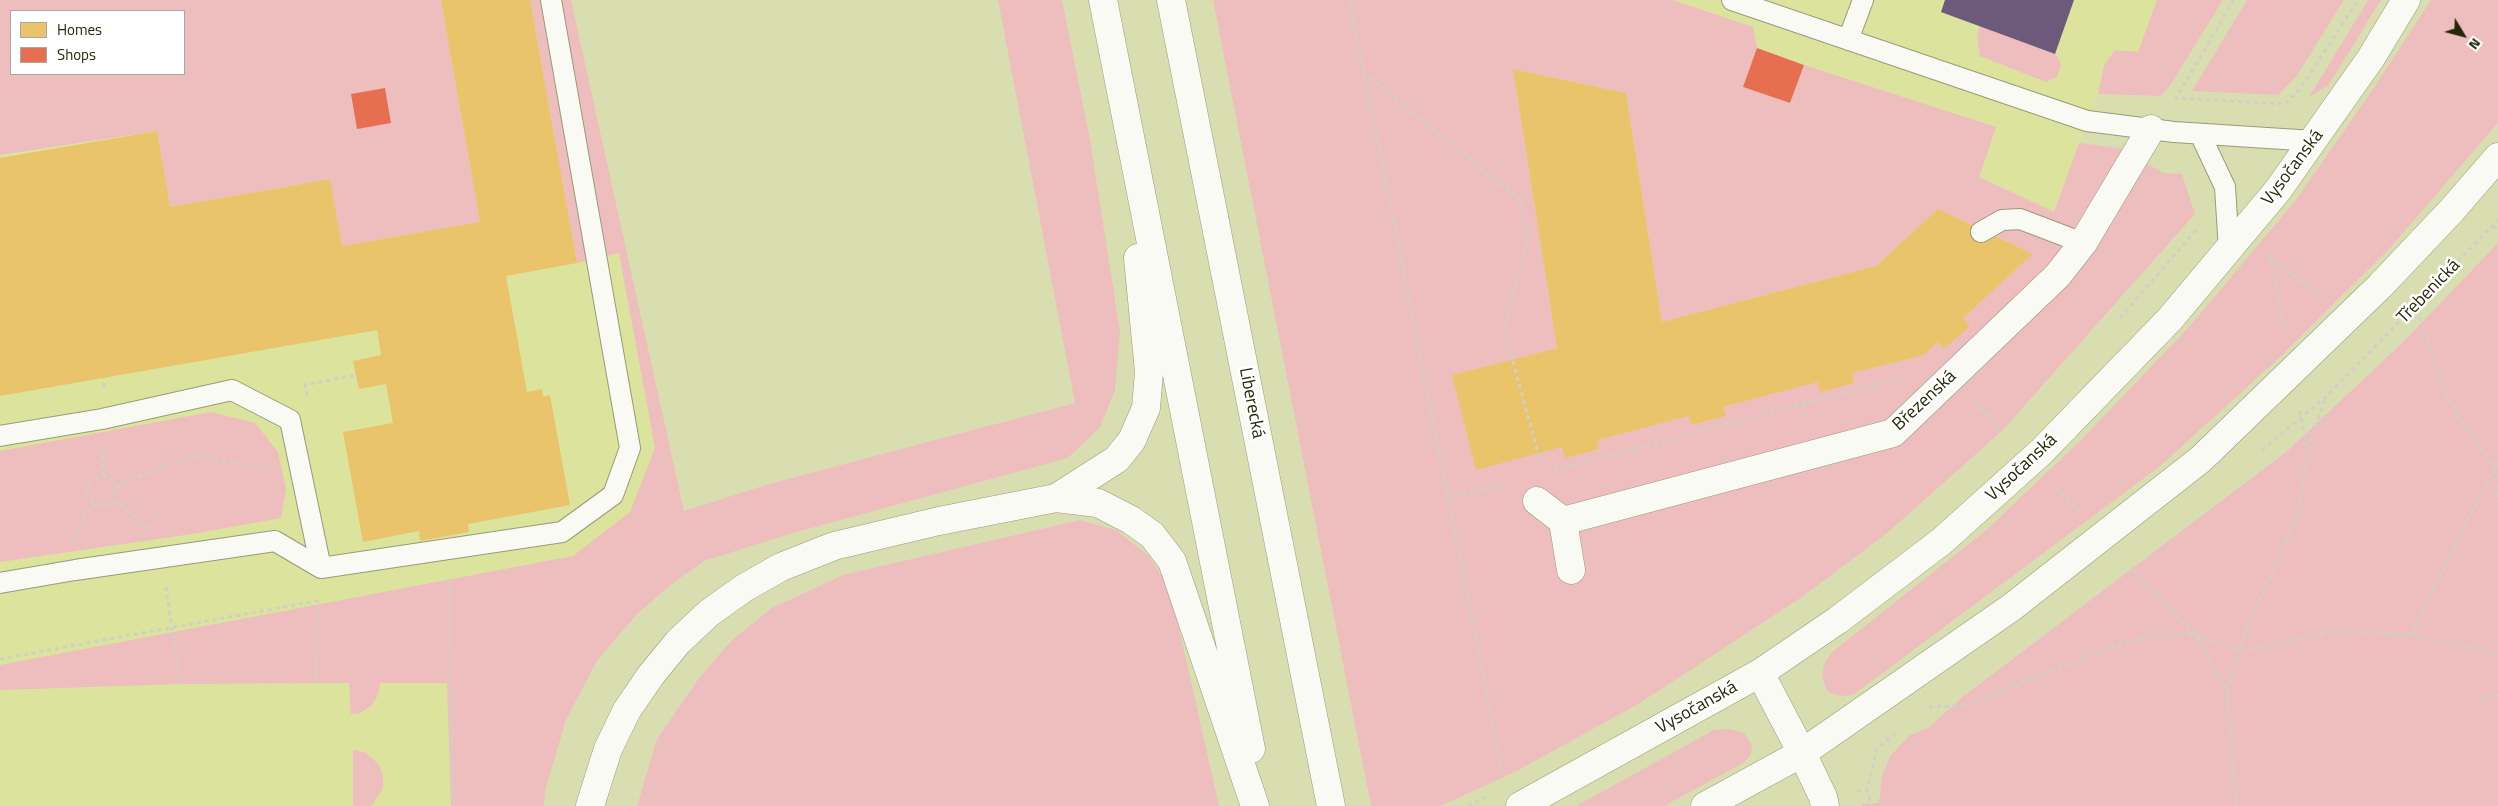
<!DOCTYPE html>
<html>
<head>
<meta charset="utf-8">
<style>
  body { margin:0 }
  #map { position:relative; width:2498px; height:806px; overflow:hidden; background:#d9deb1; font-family:"Titillium Web",sans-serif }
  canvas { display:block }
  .legend { position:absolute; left:10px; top:10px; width:175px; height:65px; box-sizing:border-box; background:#fff; border:1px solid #a8a99b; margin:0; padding:6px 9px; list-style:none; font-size:15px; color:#252806 }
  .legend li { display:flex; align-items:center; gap:10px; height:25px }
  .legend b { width:25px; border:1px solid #a8a99b }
  .north { position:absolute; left:2438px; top:10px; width:50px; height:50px; -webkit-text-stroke:4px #fff; paint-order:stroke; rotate:127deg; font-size:14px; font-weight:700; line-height:20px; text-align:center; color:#252806 }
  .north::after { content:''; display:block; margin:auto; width:18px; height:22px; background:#252806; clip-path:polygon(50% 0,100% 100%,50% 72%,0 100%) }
</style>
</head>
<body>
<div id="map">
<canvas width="2498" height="806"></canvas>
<ul class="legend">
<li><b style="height:14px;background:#e9c46a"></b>Homes</li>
<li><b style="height:14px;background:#e76f51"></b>Shops</li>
</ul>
<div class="north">N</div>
</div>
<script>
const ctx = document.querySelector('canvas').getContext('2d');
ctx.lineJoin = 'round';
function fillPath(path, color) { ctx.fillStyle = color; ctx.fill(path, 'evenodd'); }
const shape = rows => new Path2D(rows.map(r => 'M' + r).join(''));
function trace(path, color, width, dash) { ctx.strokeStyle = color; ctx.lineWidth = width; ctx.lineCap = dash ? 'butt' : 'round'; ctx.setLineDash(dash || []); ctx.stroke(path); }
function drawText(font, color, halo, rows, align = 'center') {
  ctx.font = font + ' "Titillium Web",sans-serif'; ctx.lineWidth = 5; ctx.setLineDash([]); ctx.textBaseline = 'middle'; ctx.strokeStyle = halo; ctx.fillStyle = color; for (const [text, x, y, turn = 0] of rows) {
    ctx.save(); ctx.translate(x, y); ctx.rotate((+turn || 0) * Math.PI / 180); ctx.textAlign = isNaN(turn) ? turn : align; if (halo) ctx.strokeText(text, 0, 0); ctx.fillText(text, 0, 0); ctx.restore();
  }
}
const built = shape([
  [361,0,571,0,684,511,573,556,445,581,451,806,0,806,0,63,11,74,222,141],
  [1534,0,2157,0,2138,53,2104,65,2098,94,2055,212,1862,121,1843,156]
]);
const green = shape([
  [0,0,441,0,480,222,342,246,329,179,170,207,157,131,0,155],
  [11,11,184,11,184,74,11,74],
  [530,0,571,0,684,511,769,484,1075,403,998,0,1062,0,1090,140,1120,332,1115,390,1100,427,1068,458,793,533,704,561,673,583,637,614,597,661,566,720,545,791,544,806,451,806,447,683,380,683,378,695,371,706,360,713,351,714,349,683,180,684,0,690,0,665,573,556,630,512,655,448,619,253,577,263],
  [1213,0,1673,0,1753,27,1757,48,1743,87,1790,103,1804,65,1996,127,1979,177,2054,212,2079,143,2119,148,2164,173,2182,174,2195,214,2002,431,1886,534,1802,597,1640,703,1515,772,1440,806,1371,806],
  [1513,69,1626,93,1662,322,1876,266,1938,209,2033,254,1963,318,1969,326,1944,349,1938,342,1924,355,1852,373,1854,383,1820,391,1818,382,1723,407,1726,416,1692,425,1689,416,1597,440,1599,449,1565,458,1562,447,1476,469,1452,375,1557,348],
  [2157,0,2223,0,2169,87,2160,96,2098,94,2104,65,2115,50,2138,52],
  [2247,0,2344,0,2296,77,2278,95,2192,91],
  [2368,0,2381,0,2328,86,2309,97],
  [2431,0,2498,0,2498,123,2391,247,2278,359,2159,467,1853,695,1841,696,1828,692,1822,678,1824,664,1832,652,1984,532,2079,442,2188,328,2296,200,2375,86],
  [1980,26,2055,54,2059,59,2061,66,2057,77,2046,82,1980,56,1977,34],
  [2498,243,2498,806,1862,806,1862,804,1879,803,1882,775,1891,755,1910,735,1928,728,1965,695,2286,452,2402,343],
  [211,412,255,423,278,452,286,489,281,518,192,534,0,562,0,451],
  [1080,520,1116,530,1149,556,1170,588,1219,806,637,806,657,739,699,678,732,640,772,608,843,575],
  [1729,729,1744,733,1752,745,1751,753,1745,762,1664,806,1576,806,1714,730],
  [353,750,364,752,372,758,380,766,383,777,383,788,371,806,353,806]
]);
const homes = shape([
  [441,0,530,0,577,263,506,276,527,392,542,389,543,397,550,395,570,505,468,524,469,532,420,541,419,531,363,542,343,432,393,423,386,384,359,389,353,361,381,355,377,330,0,396,0,158,157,131,170,207,330,179,342,246,480,222],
  [1513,69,1626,93,1662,322,1876,266,1938,209,2033,254,1963,318,1970,326,1944,349,1938,342,1924,355,1852,373,1854,383,1820,392,1818,382,1723,407,1726,416,1692,425,1689,416,1597,440,1599,449,1565,458,1562,447,1476,470,1452,375,1557,348]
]);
const shops = shape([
  [1757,48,1804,65,1790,103,1743,87],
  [385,88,391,123,357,129,351,94]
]);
const offices = shape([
  [1945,0,2074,0,2055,54,1941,12]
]);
const path = shape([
  [1350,0,1503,777],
  [2234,0,2176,98,2285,104,2301,88,2358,0],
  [1363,72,1520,200,1527,243,1506,323,1506,336,1542,468],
  [2493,226,2498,231],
  [2268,256,2321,296],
  [2271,258,2285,331],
  [2120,318,2197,229],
  [104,387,104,378],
  [307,395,305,385,356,375],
  [1975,402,2002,431],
  [1802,404,1807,421],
  [2300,411,2307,451],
  [102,448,103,475],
  [2262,450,2326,397,2498,220],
  [2498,462,2494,467,2498,503],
  [1554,470,1900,378],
  '87 491a15 15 0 1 1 30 0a15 15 0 1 1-30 0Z',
  [2055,486,2080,512],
  [117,487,163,466,201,456,269,470],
  [1447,498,1509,482],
  [114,501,123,506,148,529],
  [74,541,80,524,94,504],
  [2131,568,2195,634,2227,691,2236,806],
  [449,579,453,806],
  [166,587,180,684],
  [2411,635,2494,467,2466,428,2441,384,2416,306],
  [0,659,322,600],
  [316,683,318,601],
  [2227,691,2247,627,2297,517,2310,444,2325,399],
  [2479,701,2498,695],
  [1929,707,1966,705,2111,647,2153,636,2195,634,2242,651,2335,631,2411,635,2498,654],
  [1867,789,1871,806],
  [1857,791,1867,789,1877,749,1895,733],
  [1468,806,1488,796]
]);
const lane = shape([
  [1732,0,2087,121,2174,132,2314,141],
  [1848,40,1863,0],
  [2200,134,2225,187,2229,250],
  [1981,232,2002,220,2020,219,2083,243],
  [0,436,102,419,232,390,290,420,321,568],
  [0,583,75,570,275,541,321,568,562,532,613,495,630,448,551,0]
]);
const street = shape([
  [1537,501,1563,521],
  [1571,570,1563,521,1893,433,2058,275,2083,243,2151,129]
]);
const secondary = shape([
  [1760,673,1802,753],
  [1520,806,1760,673,1838,620,1942,541,2041,452,2170,319,2278,190,2371,58,2406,0],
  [1705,806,1802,753,2012,607,2201,459,2380,286,2452,210,2498,157]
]);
const highway = shape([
  [1103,0,1251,749],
  [1171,0,1331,806],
  [1056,498,1117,459,1132,440,1146,408,1149,372,1138,258],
  [1802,753,1823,797,1825,806],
  [590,806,608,749,627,710,651,675,678,642,709,613,744,588,781,567,834,546,939,521,1056,498,1098,503,1131,520,1152,535,1172,561,1255,806]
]);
const streetNames = [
  ["Vysočanská",2293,168,-53],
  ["Třebenická",2429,292,-46],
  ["Březenská",1925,401,-43],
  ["Liberecká",1251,403,79],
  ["Vysočanská",2022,468,-43],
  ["Vysočanská",1697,708,-29]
];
fillPath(built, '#dbe39d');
fillPath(green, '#eebebe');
fillPath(homes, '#e9c46a');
fillPath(shops, '#e76f51');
fillPath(offices, '#6d597a');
trace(lane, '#989b78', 22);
trace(street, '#989b78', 29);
trace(secondary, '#989b78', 29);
trace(highway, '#989b78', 29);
trace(path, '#d0d1c4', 3, [4, 4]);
trace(lane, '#f9faf3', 20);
trace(street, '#f9faf3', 28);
trace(secondary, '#f9faf3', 28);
trace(highway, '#f9faf3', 28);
drawText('18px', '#252806', '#fff', streetNames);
</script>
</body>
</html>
